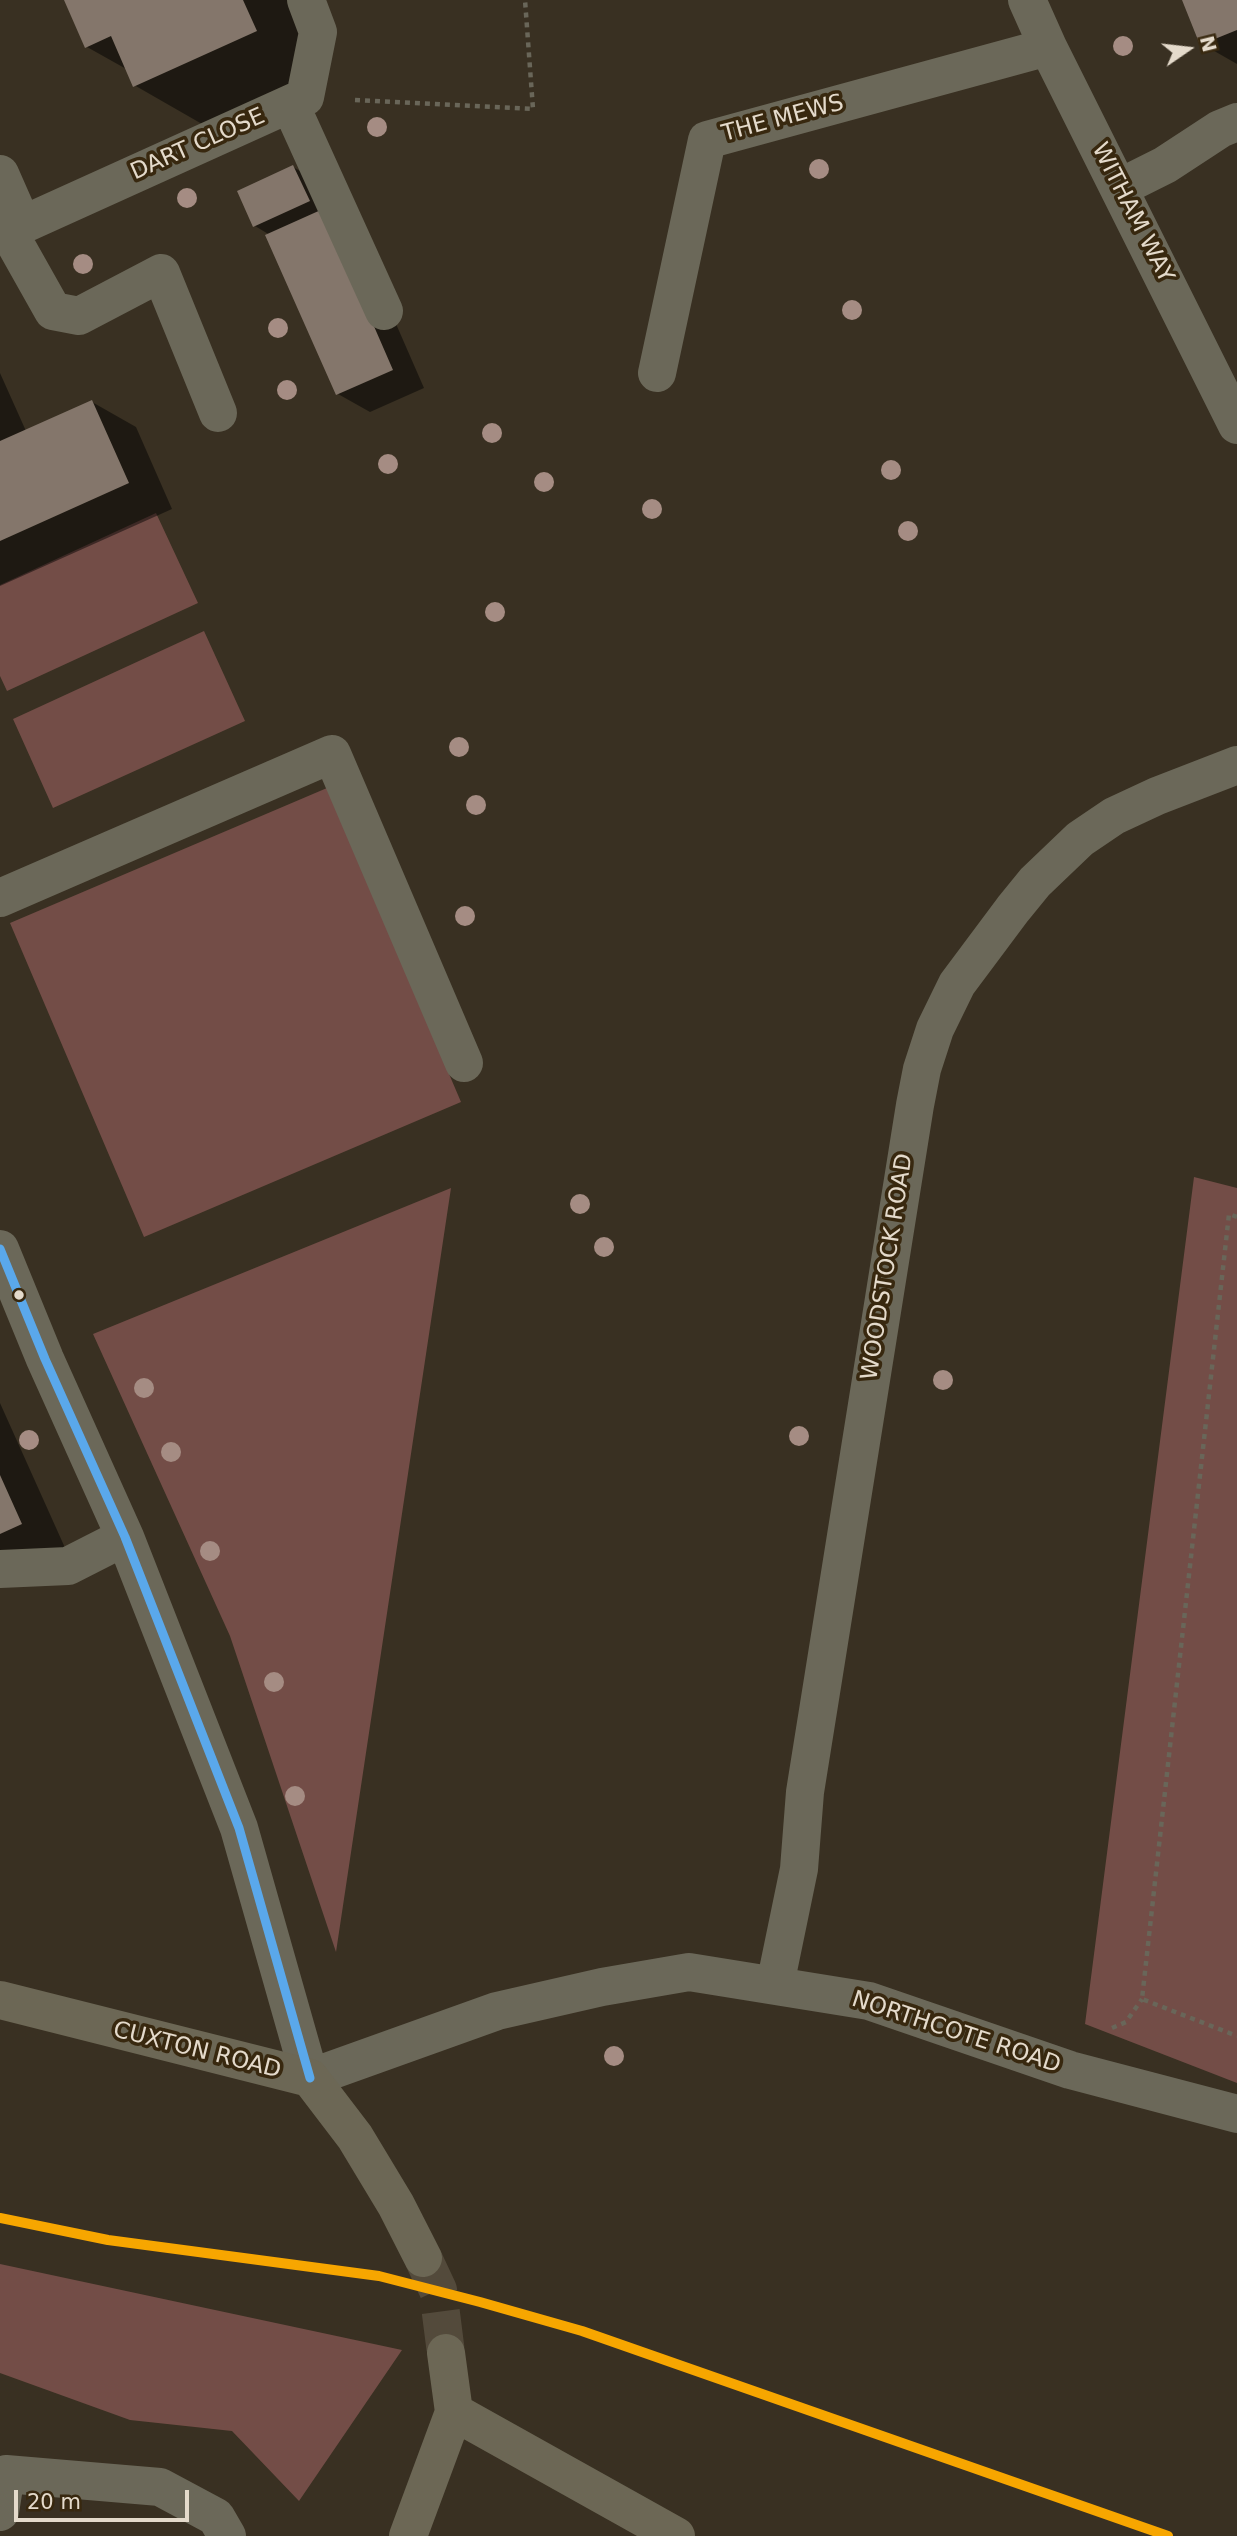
<!DOCTYPE html>
<html>
<head>
<meta charset="utf-8">
<style>
  body { margin:0 }
  #map { position:relative; width:1237px; height:2536px; overflow:hidden; background:#393022; font-family:"DejaVu Sans",sans-serif }
  canvas { display:block }
  .north { position:absolute; left:1153px; top:14px; width:70px; height:70px; -webkit-text-stroke:5px #38280f; paint-order:stroke; rotate:76deg; font-size:19px; font-weight:700; line-height:28px; text-align:center; color:#e4dacb }
  .north::after { content:''; display:block; margin:auto; width:24px; height:32px; background:#e4dacb; clip-path:polygon(50% 0,100% 100%,50% 72%,0 100%) }
  .scale { position:absolute; left:14px; top:2490px; width:175px; height:32px; box-sizing:border-box; border:4px solid #e4dacb; border-top:0; padding-left:9px; font-size:21px; line-height:24px; white-space:nowrap; color:#e4dacb; -webkit-text-stroke:5px #38280f; paint-order:stroke }
</style>
</head>
<body>
<div id="map">
<canvas width="1237" height="2536"></canvas>
<div class="north">N</div>
<div class="scale">20 m</div>
</div>
<script>
const ctx = document.querySelector('canvas').getContext('2d');
ctx.lineJoin = 'round';
function fillPath(path, color) { ctx.fillStyle = color; ctx.fill(path, 'evenodd'); }
const shape = rows => new Path2D(rows.map(r => 'M' + r).join(''));
function trace(path, color, width, dash) { ctx.strokeStyle = color; ctx.lineWidth = width; ctx.lineCap = dash ? 'butt' : 'round'; ctx.setLineDash(dash || []); ctx.stroke(path); }
function drawText(font, color, halo, rows, align = 'center') {
  ctx.font = font + ' "DejaVu Sans",sans-serif'; ctx.lineWidth = 7; ctx.setLineDash([]); ctx.textBaseline = 'middle'; ctx.strokeStyle = halo; ctx.fillStyle = color; for (const [text, x, y, turn = 0] of rows) {
    ctx.save(); ctx.translate(x, y); ctx.rotate((+turn || 0) * Math.PI / 180); ctx.textAlign = isNaN(turn) ? turn : align; if (halo) ctx.strokeText(text, 0, 0); ctx.fillText(text, 0, 0); ctx.restore();
  }
}
const green = shape([
  [156,513,198,603,7,691,0,676,0,585],
  [204,631,245,721,53,808,13,719],
  [327,788,461,1102,144,1237,10,923],
  [1194,1177,1237,1188,1237,2083,1085,2024],
  [451,1188,336,1952,230,1636,93,1334],
  [0,2264,402,2350,299,2501,232,2431,130,2420,0,2373]
]);
const shadow = shape([
  [66,0,291,0,323,70,202,124,134,85,128,70,87,47],
  [1184,0,1237,0,1237,64,1202,44],
  [293,167,309,176,355,230,424,388,370,412,338,394,270,235,255,226,240,192],
  [0,373,26,431,92,402,136,427,172,509,0,586],
  [0,1403,66,1550,0,1555]
]);
const building = shape([
  [64,0,243,0,257,31,133,87,111,36,85,48],
  [1182,0,1237,0,1237,30,1200,45],
  [293,165,310,201,253,227,237,191],
  [323,209,393,370,336,395,265,235],
  [92,400,129,483,0,541,0,441],
  [0,1475,22,1524,0,1534]
]);
const majorTunnel = shape([
  [423,2258,438,2290,446,2353]
]);
const path = shape([
  [355,100,533,109,525,0],
  [1237,1217,1229,1214,1142,1999,1237,2036],
  [1112,2028,1126,2022,1142,1999]
]);
const minor = shape([
  [1027,0,1048,47,1237,425],
  [290,104,384,311],
  [0,174,22,224],
  [1119,188,1165,165,1220,129,1237,122],
  [8,231,53,311,79,316,161,273,218,413],
  [0,235,305,97,318,32,306,0],
  [657,373,707,140,1048,47],
  [0,898,332,754,464,1063],
  [0,1249,45,1359,125,1537,239,1828,310,2078,497,2011,602,1987,689,1972,869,2001,1070,2070,1237,2114],
  [0,1569,68,1566,125,1537],
  [775,1985,799,1869,805,1792,915,1105,922,1069,935,1029,957,984,1013,909,1035,882,1080,839,1114,816,1157,796,1237,765],
  [0,2512,6,2474,160,2487,216,2517,227,2536]
]);
const major = shape([
  [0,2000,310,2078,355,2137,396,2205,423,2258],
  [454,2412,676,2536],
  [408,2536,454,2412,446,2353]
]);
const bus1 = shape([
  [0,1249,45,1359,125,1537,239,1828,310,2078]
]);
const rail1 = shape([
  [0,2218,108,2240,379,2276,480,2302,582,2331,1168,2536]
]);
const trees = [
  [1123,46],
  [377,127],
  [819,169],
  [187,198],
  [83,264],
  [852,310],
  [278,328],
  [287,390],
  [492,433],
  [388,464],
  [891,470],
  [544,482],
  [652,509],
  [908,531],
  [495,612],
  [459,747],
  [476,805],
  [465,916],
  [580,1204],
  [604,1247],
  [943,1380],
  [144,1388],
  [799,1436],
  [29,1440],
  [171,1452],
  [210,1551],
  [274,1682],
  [295,1796],
  [614,2056]
];
const markers = [
  [19,1295,6,"#e4dacb"]
];
const streetNames = [
  ["THE MEWS",783,119,-15],
  ["DART CLOSE",198,145,-24],
  ["WITHAM WAY",1132,213,63],
  ["WOODSTOCK ROAD",888,1267,-81],
  ["NORTHCOTE ROAD",956,2033,18],
  ["CUXTON ROAD",197,2051,14]
];
fillPath(green, '#734d47');
fillPath(shadow, '#0007');
fillPath(building, '#84766b');
trace(majorTunnel, '#534a3b', 38, [38, 19]);
trace(path, '#696659', 4.5, [5, 5]);
trace(minor, '#6b6859', 38);
trace(major, '#6c6755', 38);
trace(bus1, '#5aa8eb', 9);
trace(rail1, '#f7a600', 10);
ctx.fillStyle = '#a58c83';
for (const [x, y] of trees) { ctx.beginPath(); ctx.arc(x, y, 10, 0, 2 * Math.PI); ctx.fill(); }
for (const [x, y, r, color] of markers) { const dot = new Path2D(); dot.arc(x, y, r, 0, 2 * Math.PI); ctx.fillStyle = color; ctx.fill(dot); trace(dot, '#38280f', 2.5); }
drawText('23px', '#e4dacb', '#38280f', streetNames);
</script>
</body>
</html>
